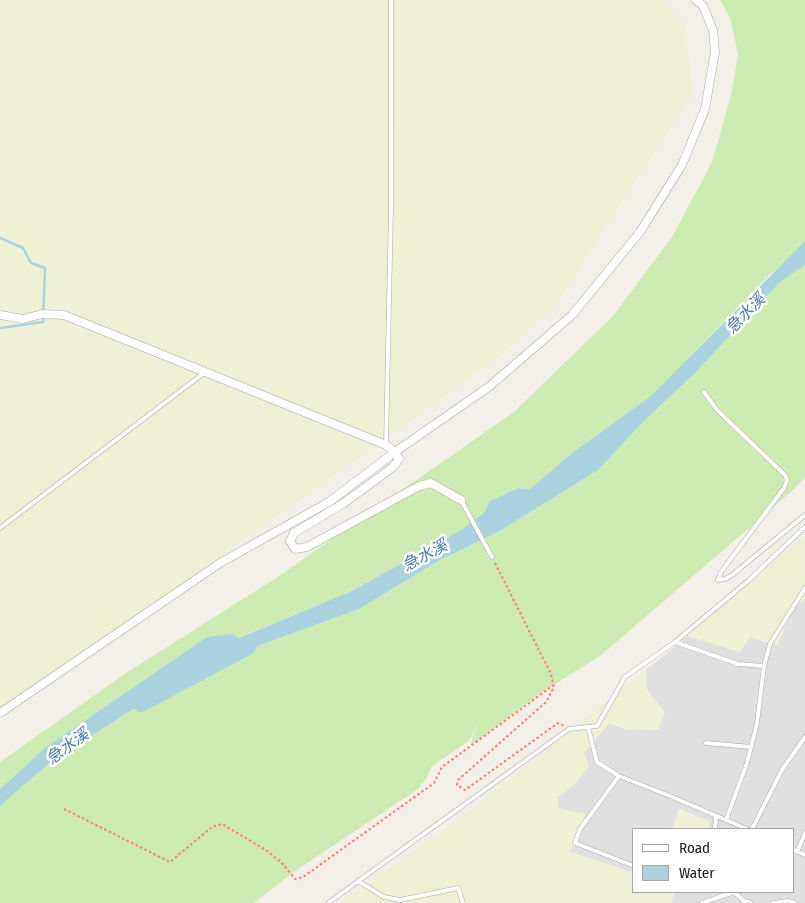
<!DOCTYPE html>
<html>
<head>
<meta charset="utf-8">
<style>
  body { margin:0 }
  #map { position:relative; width:805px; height:903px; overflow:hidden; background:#f2efe9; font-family:"Fira Sans Condensed",sans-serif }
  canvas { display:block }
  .legend { position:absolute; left:632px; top:828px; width:162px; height:65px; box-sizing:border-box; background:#fff; border:1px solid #a7a7a7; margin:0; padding:6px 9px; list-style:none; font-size:15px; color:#222 }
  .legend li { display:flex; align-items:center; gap:10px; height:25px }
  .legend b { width:25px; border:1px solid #a7a7a7 }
</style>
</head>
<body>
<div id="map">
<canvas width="805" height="903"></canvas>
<ul class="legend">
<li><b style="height:6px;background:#fff"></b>Road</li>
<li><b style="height:14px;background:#aad3df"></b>Water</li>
</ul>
</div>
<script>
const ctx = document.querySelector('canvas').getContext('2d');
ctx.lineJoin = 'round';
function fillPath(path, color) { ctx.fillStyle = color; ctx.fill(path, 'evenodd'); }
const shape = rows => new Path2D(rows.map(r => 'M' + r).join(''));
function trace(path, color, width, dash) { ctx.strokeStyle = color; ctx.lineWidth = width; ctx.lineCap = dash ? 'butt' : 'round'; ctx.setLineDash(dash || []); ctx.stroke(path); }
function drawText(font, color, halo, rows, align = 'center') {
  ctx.font = font + ' "Fira Sans Condensed","Noto Sans TC",sans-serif'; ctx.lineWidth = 5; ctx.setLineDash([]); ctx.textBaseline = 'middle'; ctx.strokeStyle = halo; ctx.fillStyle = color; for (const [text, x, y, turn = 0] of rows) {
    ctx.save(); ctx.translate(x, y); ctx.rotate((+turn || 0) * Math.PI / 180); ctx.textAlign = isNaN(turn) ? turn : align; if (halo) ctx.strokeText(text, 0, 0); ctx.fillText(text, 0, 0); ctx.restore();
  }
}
const residential = shape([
  [805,598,805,903,671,903,675,892,794,892,794,829,709,829,709,821,680,809,672,829,634,829,634,866,631,872,570,852,558,809,558,797,576,783,584,753,609,723,626,729,654,698,647,690,646,670,688,636,740,652,750,637,792,611]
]);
const farmland = shape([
  [0,0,661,0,685,24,693,93,553,308,496,359,0,715],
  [805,535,805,598,792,611,777,646,750,637,740,652,688,636],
  [646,670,647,690,665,712,658,730,626,729,609,723,584,753,589,766,576,783,558,797,558,808,586,814,570,852,631,872,634,866,634,892,675,892,671,903,340,903,468,812],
  [679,809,709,821,709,829,672,829]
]);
const grass = shape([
  [720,0,805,0,805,241,795,253,768,276,651,396,572,453,530,489,518,488,490,501,483,514,461,530,354,590,238,638,207,637,46,747,0,789,0,762,126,673,276,578,514,412,613,316,672,237,712,162,731,95,738,54,730,18],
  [805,265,805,477,791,492,600,656,539,694,470,746,477,725,469,741,432,766,427,778,418,789,295,871,254,903,0,903,0,806,46,766,130,711,214,662,359,609,438,561,498,532,598,470,642,423,696,372,780,282]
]);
const water = shape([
  [805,241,805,265,780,282,696,372,642,423,598,470,498,532,438,561,359,609,214,662,130,711,46,766,0,806,0,789,46,747,207,637,232,634,239,638,354,590,461,530,483,514,490,501,518,488,530,489,572,453,651,396]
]);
const stream = shape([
  [0,238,23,248,31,263,45,268,43,322,0,328]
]);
const river = shape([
  [141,704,248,647]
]);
const path = shape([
  [495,563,551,674,554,687,546,702,458,780,457,785,465,790,558,723,564,726],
  [64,809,170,862,212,827,222,824,266,850,281,862,295,879,303,877,434,783,442,767,555,684]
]);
const lane = shape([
  [704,392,717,410,785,475,787,480,784,488,721,572,718,580,725,579,732,575,805,515],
  [386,445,391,209,391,0],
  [461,500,492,557],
  [0,528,204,373],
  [675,642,738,664,764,666],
  [588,727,597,762,619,776,670,796,747,829],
  [706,743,751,747],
  [619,776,580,829,575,843,634,866],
  [726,820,747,763,757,723,764,666,770,644,805,588],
  [715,829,716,817],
  [752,829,782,770,805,737],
  [794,850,805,855],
  [797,852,805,833],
  [358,881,384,897,400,900,458,888,463,903],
  [734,892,744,901,751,903],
  [328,903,569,729,597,726,625,677,675,642,748,581,805,527],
  [702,903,734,892],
  [773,903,788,901,795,903]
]);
const street = shape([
  [0,315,23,319,42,314,64,315,386,445,395,452,399,459,393,467,344,503,294,533,290,541,295,549,307,547,419,486,431,483,461,500],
  [0,713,220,563,329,502,395,452,490,386,572,315,640,232,682,165,705,109,715,52,713,30,703,6,696,0]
]);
const waterNames = [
  ["急水溪",746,314,-45],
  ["急水溪",425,556,-28],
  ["急水溪",68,747,-36]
];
fillPath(residential, '#e0dfdf');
fillPath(farmland, '#eef0d5');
fillPath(grass, '#cdebb0');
fillPath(water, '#aad3df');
trace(stream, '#aad3df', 2.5);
trace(river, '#aad3df', 16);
trace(lane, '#a9a9a9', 5);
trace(street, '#a9a9a9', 9);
trace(path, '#fa8072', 2, [2.5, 2.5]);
trace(lane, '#fff', 4);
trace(street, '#fff', 8);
drawText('italic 16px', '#4a7aab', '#fff', waterNames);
</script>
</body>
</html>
